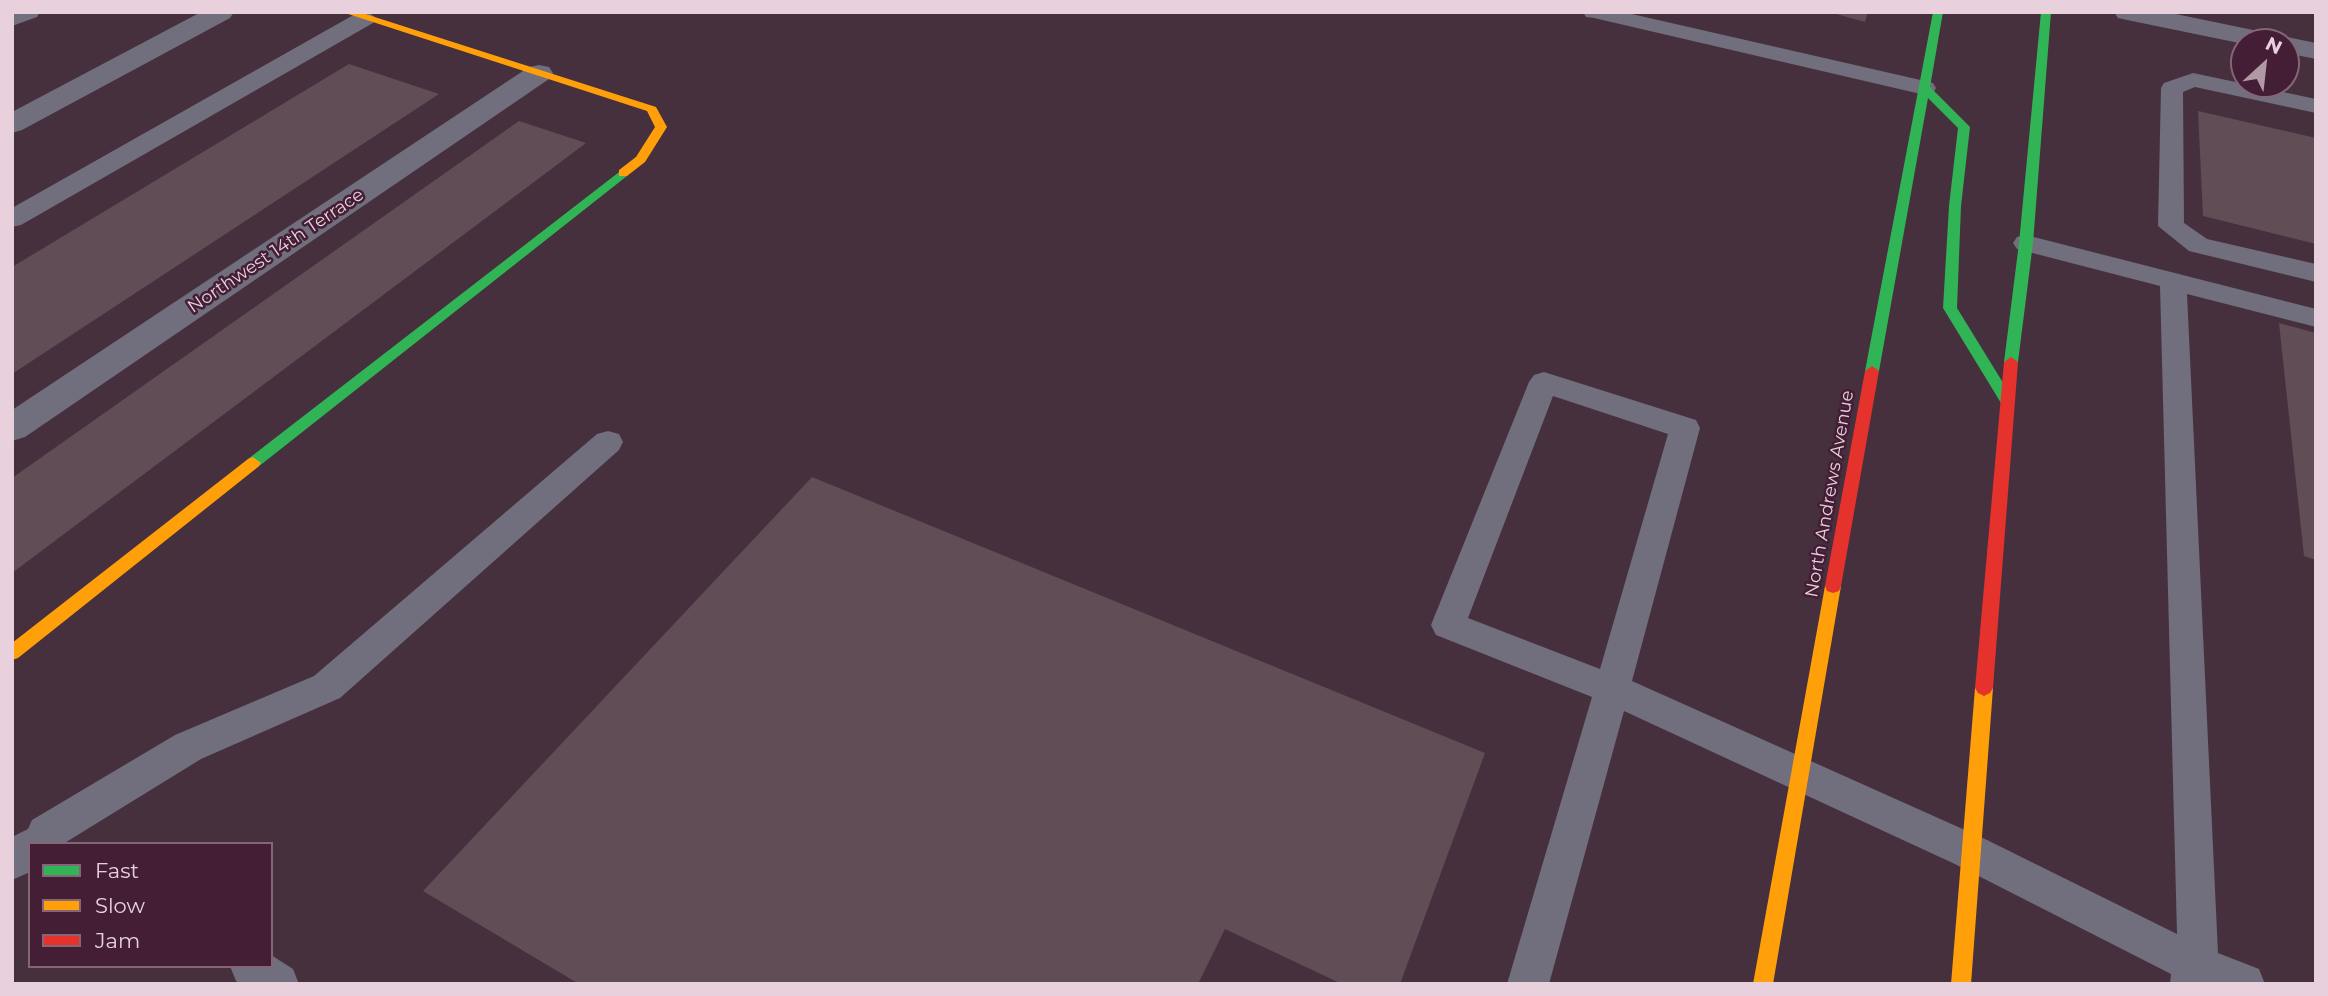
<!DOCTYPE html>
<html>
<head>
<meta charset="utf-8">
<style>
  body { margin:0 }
  #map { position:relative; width:2328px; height:996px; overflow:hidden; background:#46303d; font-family:Montserrat,sans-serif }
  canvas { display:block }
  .frame { position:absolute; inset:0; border:14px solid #e9d0dd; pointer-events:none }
  .legend { position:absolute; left:28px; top:842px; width:245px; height:126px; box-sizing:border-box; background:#431e34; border:2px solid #856578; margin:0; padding:9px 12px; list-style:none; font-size:21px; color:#e9d0dd }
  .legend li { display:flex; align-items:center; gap:14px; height:35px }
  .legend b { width:35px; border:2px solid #856578 }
  .north { position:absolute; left:2230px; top:28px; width:70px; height:70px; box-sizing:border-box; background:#431e34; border:2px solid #856578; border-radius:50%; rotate:27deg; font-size:19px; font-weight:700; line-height:28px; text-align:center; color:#e9d0dd }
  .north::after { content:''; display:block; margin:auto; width:24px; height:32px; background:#b098a5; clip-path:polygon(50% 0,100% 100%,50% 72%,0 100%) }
</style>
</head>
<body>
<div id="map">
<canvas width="2328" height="996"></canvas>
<div class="frame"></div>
<ul class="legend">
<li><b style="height:9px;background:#30b455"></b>Fast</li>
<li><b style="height:9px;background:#ff9f0a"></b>Slow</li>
<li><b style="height:9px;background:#e5322d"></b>Jam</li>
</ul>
<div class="north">N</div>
</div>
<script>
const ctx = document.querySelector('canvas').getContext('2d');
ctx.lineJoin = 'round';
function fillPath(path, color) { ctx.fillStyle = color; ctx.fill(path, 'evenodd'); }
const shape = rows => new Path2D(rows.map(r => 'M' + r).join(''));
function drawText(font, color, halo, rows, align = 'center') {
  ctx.font = font + ' Montserrat,sans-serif'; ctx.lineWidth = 5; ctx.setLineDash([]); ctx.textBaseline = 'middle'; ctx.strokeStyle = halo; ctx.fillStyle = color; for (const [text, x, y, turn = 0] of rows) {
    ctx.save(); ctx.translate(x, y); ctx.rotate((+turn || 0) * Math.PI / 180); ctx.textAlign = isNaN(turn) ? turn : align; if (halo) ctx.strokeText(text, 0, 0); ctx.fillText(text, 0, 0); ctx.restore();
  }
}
const building = shape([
  [1829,12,1868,12,1865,22],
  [349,64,439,94,12,374,12,267],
  [2198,111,2316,138,2316,244,2203,216],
  [519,121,586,143,12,573,12,478],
  [2279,323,2316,333,2316,560,2304,556],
  [812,477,1485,753,1400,984,1342,984,1225,929,1198,984,579,984,423,891]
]);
const lane = shape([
  [12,12,40,12,37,17,12,26,12,12],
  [368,12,376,18,373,23,21,225,12,227,12,208,357,13,368,12],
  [1583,12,1623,12,1925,81,1933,83,1936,88,1933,93,1925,95,1594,18,1586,17,1583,12],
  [2193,73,2316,99,2316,113,2195,87,2183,92,2184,223,2207,239,2316,264,2316,282,2189,251,2158,226,2161,88,2164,83,2193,73],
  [2026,235,2316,309,2316,327,2187,294,2218,953,2259,969,2265,984,2170,984,2171,974,1957,865,1624,711,1549,984,1507,984,1592,697,1436,635,1431,625,1529,382,1534,375,1544,372,1696,420,1700,428,1632,681,1985,839,2177,934,2160,286,2017,249,2013,243,2017,237,2026,235],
  [1553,396,1668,434,1600,669,1468,618,1553,396],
  [608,431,619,434,623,442,619,450,340,698,201,759,63,844,30,844,30,872,12,880,12,837,28,829,32,820,175,735,314,676,597,434,608,431],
  [271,955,293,969,299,984,241,984,236,981,230,966,271,966,271,955]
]);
const street = shape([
  [201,12,234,12,230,18,22,130,12,133,12,112,201,12],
  [2114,12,2166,12,2316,43,2316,59,2286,53,2286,42,2244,42,2244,44,2127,20,2118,18,2114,12],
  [539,65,549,67,553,73,549,79,25,437,12,441,12,410,529,67,539,65]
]);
const fast = shape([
  [1933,12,1943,12,1930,87,1970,127,1961,206,1957,308,2013,399,2006,404,2001,403,1943,308,1949,206,1958,128,1928,98,1879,371,1872,376,1865,371,1933,12],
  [2041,12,2051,12,2033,243,2018,362,2011,367,2004,362,2019,243,2041,12],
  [623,169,629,173,627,176,258,467,248,467,245,463,248,459,623,169]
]);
const slow = shape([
  [342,12,359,12,656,107,667,127,645,162,627,176,619,176,619,170,636,157,655,127,647,111,342,12],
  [253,457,261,463,258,467,18,658,12,660,12,643,248,459,253,457],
  [1833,579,1839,581,1841,586,1773,984,1753,984,1825,586,1827,581,1833,579],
  [1984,680,1990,683,1993,688,1971,984,1951,984,1975,688,1978,683,1984,680]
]);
const jam = shape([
  [2011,357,2018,362,1993,688,1990,693,1984,696,1978,693,1975,688,2004,362,2011,357],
  [1872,366,1879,371,1841,586,1839,591,1833,593,1827,591,1825,586,1865,371,1872,366]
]);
const streetNames = [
  ["Northwest 14th Terrace",276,251,-34],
  ["North Andrews Avenue",1830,494,-80]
];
fillPath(building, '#604d55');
fillPath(lane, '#716e7d');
fillPath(street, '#716e7d');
fillPath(fast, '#30b455');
fillPath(slow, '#ff9f0a');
fillPath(jam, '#e5322d');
drawText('18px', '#e9d0dd', '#431e34', streetNames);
</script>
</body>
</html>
